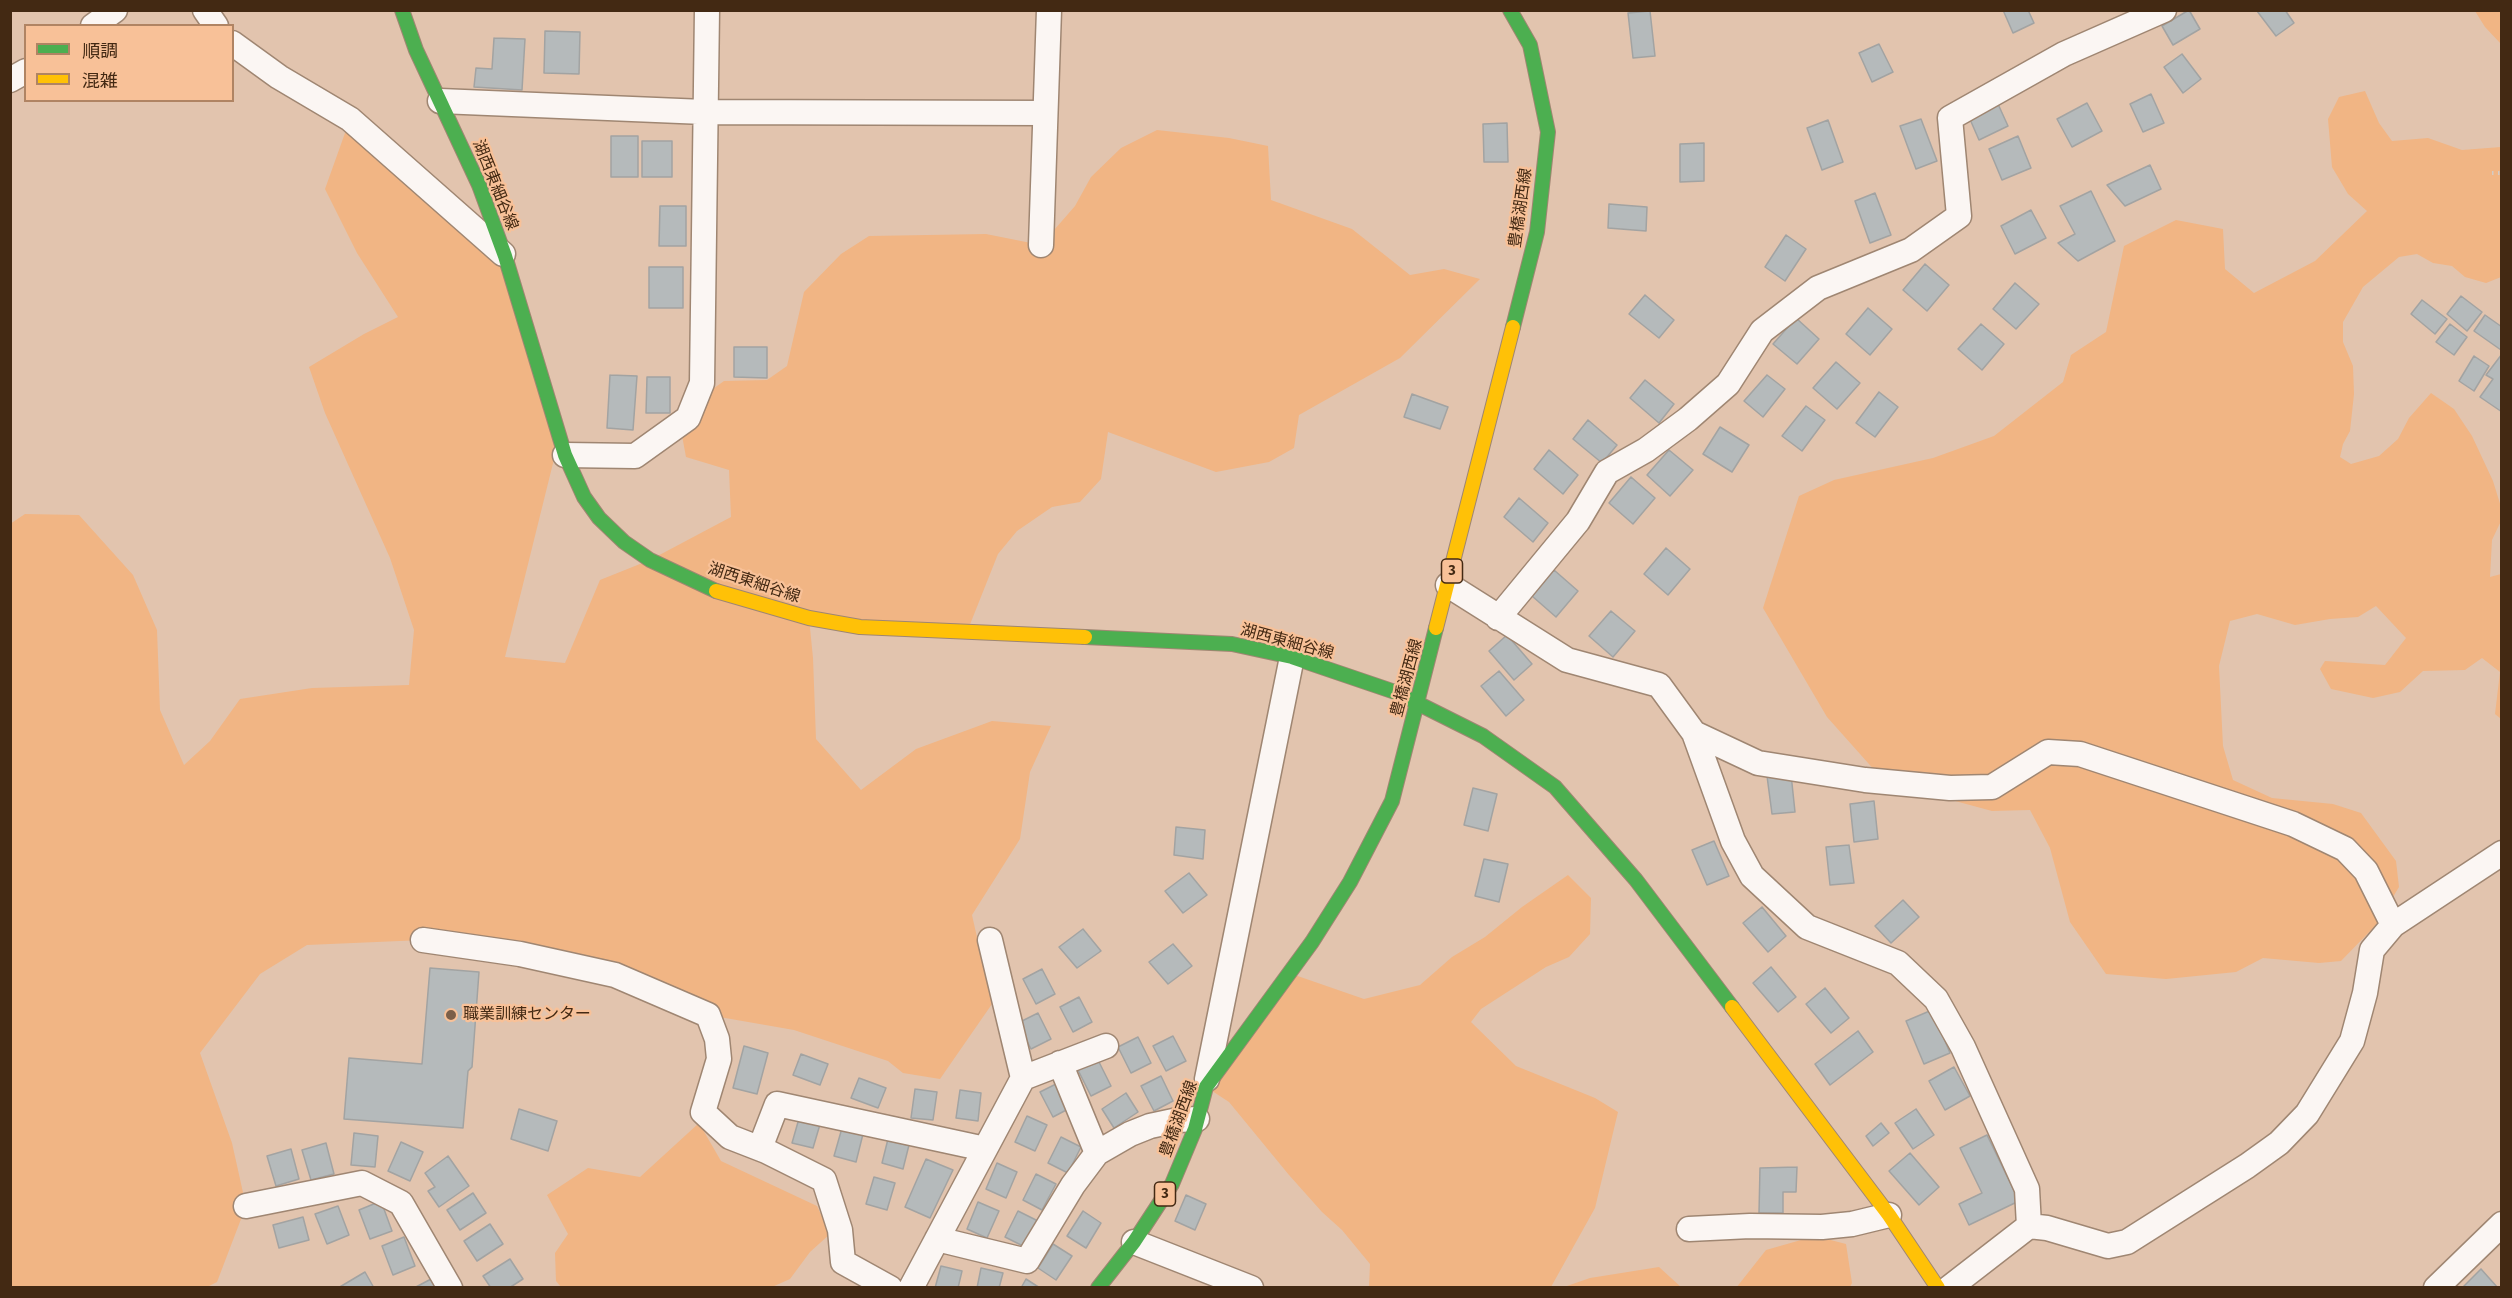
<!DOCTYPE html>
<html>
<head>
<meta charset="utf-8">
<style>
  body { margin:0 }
  #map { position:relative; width:2512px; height:1298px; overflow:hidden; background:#e2c4ae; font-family:"Fira Sans Condensed","Noto Sans JP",sans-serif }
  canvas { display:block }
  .frame { position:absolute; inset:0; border:12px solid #432913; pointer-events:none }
  .legend { position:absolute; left:24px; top:24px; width:210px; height:78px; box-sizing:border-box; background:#f8c198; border:2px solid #b08463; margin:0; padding:8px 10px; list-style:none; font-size:18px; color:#432913 }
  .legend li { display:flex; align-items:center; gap:12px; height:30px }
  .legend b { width:30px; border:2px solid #b08463 }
</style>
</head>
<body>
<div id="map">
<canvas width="2512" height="1298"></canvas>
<div class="frame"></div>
<ul class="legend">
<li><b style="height:8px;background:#4caf50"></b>順調</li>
<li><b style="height:8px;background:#ffc107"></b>混雑</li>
</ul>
</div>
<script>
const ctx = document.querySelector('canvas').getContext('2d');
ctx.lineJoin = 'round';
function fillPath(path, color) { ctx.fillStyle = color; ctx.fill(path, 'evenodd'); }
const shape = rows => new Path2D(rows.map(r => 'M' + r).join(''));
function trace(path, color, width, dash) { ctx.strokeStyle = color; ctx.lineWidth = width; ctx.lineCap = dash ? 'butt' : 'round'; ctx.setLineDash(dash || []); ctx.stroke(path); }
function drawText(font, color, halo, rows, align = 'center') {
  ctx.font = font + ' "Fira Sans Condensed","Noto Sans JP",sans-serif'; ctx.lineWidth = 4.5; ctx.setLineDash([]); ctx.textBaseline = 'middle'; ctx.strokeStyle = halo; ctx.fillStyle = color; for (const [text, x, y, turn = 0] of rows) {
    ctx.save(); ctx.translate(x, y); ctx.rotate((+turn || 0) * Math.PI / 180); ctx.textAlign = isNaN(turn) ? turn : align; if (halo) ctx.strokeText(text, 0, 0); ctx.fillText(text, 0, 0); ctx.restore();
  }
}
const green = shape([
  [2475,11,2501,11,2501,44,2485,27],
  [2365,91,2379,123,2392,141,2428,138,2462,150,2501,147,2501,277,2486,283,2465,277,2452,266,2433,263,2417,254,2399,257,2363,287,2343,322,2343,342,2353,366,2354,394,2350,431,2343,444,2340,457,2351,464,2379,456,2398,439,2409,418,2431,393,2454,409,2472,436,2493,481,2501,507,2501,521,2492,540,2490,577,2501,574,2501,719,2495,714,2500,672,2482,658,2465,670,2423,671,2400,692,2373,698,2331,689,2320,669,2325,661,2385,665,2406,638,2376,606,2358,617,2330,619,2295,625,2257,614,2230,621,2219,666,2223,746,2233,780,2272,798,2333,804,2361,813,2396,861,2399,887,2376,925,2341,961,2319,963,2263,958,2236,972,2166,979,2106,974,2070,922,2050,848,2030,810,1992,811,1885,782,1827,717,1763,608,1799,496,1834,480,1933,458,1994,436,2063,382,2071,355,2106,332,2124,246,2176,220,2223,229,2225,269,2254,293,2315,261,2367,211,2348,194,2332,167,2328,119,2339,97],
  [350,119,505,256,560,435,505,657,565,663,600,580,650,560,731,517,729,470,686,457,678,414,724,381,767,380,787,366,804,292,841,254,869,236,986,234,1041,245,1075,206,1091,177,1121,148,1157,130,1229,138,1268,146,1271,200,1352,229,1410,275,1444,269,1480,279,1400,358,1299,415,1294,448,1269,462,1216,472,1108,432,1101,479,1080,502,1052,507,1017,531,998,554,967,632,809,618,813,658,816,739,861,790,916,749,992,721,1051,726,1030,772,1020,839,972,915,992,1004,940,1079,903,1073,888,1061,794,1030,708,1015,657,992,423,940,307,945,260,974,200,1053,232,1143,246,1206,217,1282,207,1287,11,1287,10,524,25,514,79,515,133,575,157,630,160,710,184,765,210,741,240,699,312,688,409,685,414,630,390,558,325,413,309,367,364,334,398,317,357,253,325,189],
  [1568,875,1591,898,1590,934,1569,957,1546,967,1481,1009,1471,1022,1516,1066,1595,1098,1618,1112,1595,1208,1551,1287,1369,1287,1370,1264,1342,1230,1322,1212,1289,1175,1229,1102,1206,1087,1289,973,1364,999,1420,985,1452,957,1485,937,1522,907],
  [699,1123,721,1161,817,1206,830,1234,810,1252,790,1279,772,1287,561,1287,556,1281,555,1253,568,1234,547,1195,588,1168,640,1177],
  [1815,1236,1846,1244,1852,1283,1850,1287,1736,1288,1766,1250],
  [1659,1267,1681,1287,1564,1287,1590,1278]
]);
const building = shape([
  [2003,10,2028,10,2034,23,2013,33,2003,10],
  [2189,10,2200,29,2173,45,2162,26,2189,10],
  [2285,10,2294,23,2276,36,2257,11,2285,10],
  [1650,11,1655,56,1633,58,1628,13,1650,11],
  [545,31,580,32,579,74,544,73,545,31],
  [494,38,525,39,522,90,474,87,476,68,492,69,494,38],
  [1879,44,1893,72,1872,82,1859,53,1879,44],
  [2182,54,2201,79,2183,93,2164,67,2182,54],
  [2151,94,2164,123,2143,132,2130,104,2151,94],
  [2087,103,2102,131,2072,147,2057,119,2087,103],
  [1998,104,2008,126,1979,140,1969,117,1998,104],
  [1921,119,1937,161,1916,169,1900,126,1921,119],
  [1828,120,1843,162,1822,170,1807,128,1828,120],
  [1507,123,1508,162,1484,162,1483,124,1507,123],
  [611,136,638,136,638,177,611,177,611,136],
  [2018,136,2031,168,2002,180,1989,149,2018,136],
  [642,141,672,141,672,177,642,177,642,141],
  [1704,143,1704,181,1680,182,1680,144,1704,143],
  [2150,165,2161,189,2125,206,2107,185,2150,165],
  [2091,191,2115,241,2078,261,2058,243,2075,234,2060,206,2091,191],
  [1875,193,1891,235,1870,243,1855,201,1875,193],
  [1609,204,1647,207,1646,231,1608,228,1609,204],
  [660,206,686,206,686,246,659,246,660,206],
  [2031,210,2046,238,2015,254,2001,226,2031,210],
  [1786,235,1806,249,1785,281,1765,267,1786,235],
  [1925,264,1949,285,1927,311,1903,290,1925,264],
  [649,267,683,267,683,308,649,308,649,267],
  [2015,283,2039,304,2016,329,1993,309,2015,283],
  [1645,295,1674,320,1659,338,1629,314,1645,295],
  [2461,296,2482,312,2467,331,2447,314,2461,296],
  [2422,300,2447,319,2435,334,2411,314,2422,300],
  [1868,308,1892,329,1870,355,1846,334,1868,308],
  [2485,315,2502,327,2501,350,2474,331,2485,315],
  [1796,318,1819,339,1797,364,1773,344,1796,318],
  [1981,324,2004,344,1982,370,1958,349,1981,324],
  [2450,324,2467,337,2454,355,2436,342,2450,324],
  [734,347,767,347,767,378,734,377,734,347],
  [2502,354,2502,412,2480,397,2493,379,2486,375,2502,354],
  [2474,356,2489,366,2474,391,2459,381,2474,356],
  [1836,362,1860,383,1837,409,1813,388,1836,362],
  [610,375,637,376,633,430,607,428,610,375],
  [1767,375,1785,389,1763,417,1744,401,1767,375],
  [647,377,670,377,670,413,646,413,647,377],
  [1645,380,1674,404,1659,423,1630,398,1645,380],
  [1879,392,1898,407,1875,437,1856,423,1879,392],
  [1412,394,1448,407,1440,429,1404,417,1412,394],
  [1806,406,1825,420,1802,451,1782,436,1806,406],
  [1588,420,1617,445,1602,463,1573,439,1588,420],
  [1720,427,1749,445,1732,472,1703,454,1720,427],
  [1549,450,1578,475,1563,494,1534,469,1549,450],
  [1669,450,1693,470,1670,496,1647,475,1669,450],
  [1631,477,1655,498,1633,524,1609,503,1631,477],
  [1519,498,1548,523,1533,542,1504,517,1519,498],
  [1666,548,1690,569,1668,595,1644,574,1666,548],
  [1554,570,1578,591,1556,617,1532,596,1554,570],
  [1611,611,1635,631,1613,657,1589,636,1611,611],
  [1507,635,1532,664,1514,680,1489,651,1507,635],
  [1499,671,1524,700,1506,716,1481,686,1499,671],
  [1791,774,1795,812,1772,814,1767,776,1791,774],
  [1473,788,1497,794,1488,831,1464,825,1473,788],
  [1874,801,1878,839,1854,842,1850,804,1874,801],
  [1176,827,1205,830,1203,859,1174,855,1176,827],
  [1714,841,1729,876,1707,885,1692,850,1714,841],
  [1849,845,1854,883,1830,885,1826,847,1849,845],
  [1484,859,1508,864,1499,902,1475,896,1484,859],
  [1189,873,1207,895,1183,913,1165,891,1189,873],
  [1903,900,1919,917,1891,943,1875,926,1903,900],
  [1762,907,1786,936,1768,952,1743,923,1762,907],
  [1083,929,1101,951,1077,968,1059,947,1083,929],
  [1173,944,1192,966,1168,984,1149,962,1173,944],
  [1771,967,1796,997,1778,1012,1753,983,1771,967],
  [430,968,479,972,472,1067,468,1071,463,1128,344,1119,349,1058,422,1064,430,968],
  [1042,969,1055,994,1036,1004,1023,979,1042,969],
  [1825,988,1849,1018,1831,1033,1806,1004,1825,988],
  [1079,997,1092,1022,1073,1032,1060,1007,1079,997],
  [1932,1010,1950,1053,1924,1064,1906,1021,1932,1010],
  [1038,1013,1051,1039,1031,1049,1018,1023,1038,1013],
  [1858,1031,1873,1052,1830,1085,1815,1064,1858,1031],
  [1173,1036,1186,1061,1166,1071,1153,1046,1173,1036],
  [1138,1037,1151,1063,1131,1073,1118,1047,1138,1037],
  [744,1046,768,1053,757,1094,733,1088,744,1046],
  [801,1054,828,1064,820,1085,793,1075,801,1054],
  [1098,1060,1111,1086,1091,1096,1078,1070,1098,1060],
  [1954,1067,1970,1096,1945,1110,1929,1081,1954,1067],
  [1161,1076,1173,1101,1154,1111,1141,1086,1161,1076],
  [859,1078,886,1088,878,1108,851,1098,859,1078],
  [1060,1082,1072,1107,1053,1117,1040,1092,1060,1082],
  [915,1089,937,1092,933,1120,911,1118,915,1089],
  [960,1090,981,1093,978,1121,956,1118,960,1090],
  [1126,1093,1138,1112,1114,1128,1102,1109,1126,1093],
  [519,1109,557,1121,548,1151,511,1139,519,1109],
  [1916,1109,1934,1135,1913,1149,1895,1123,1916,1109],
  [800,1115,821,1121,813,1148,792,1143,800,1115],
  [1027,1116,1047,1125,1035,1151,1015,1142,1027,1116],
  [1881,1123,1889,1133,1873,1146,1866,1136,1881,1123],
  [842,1128,863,1134,856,1162,834,1156,842,1128],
  [354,1133,378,1136,375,1167,351,1165,354,1133],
  [889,1135,910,1141,903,1169,882,1163,889,1135],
  [1987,1135,2019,1201,1969,1225,1959,1204,1982,1193,1960,1148,1987,1135],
  [1061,1137,1081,1147,1068,1173,1048,1163,1061,1137],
  [401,1142,423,1152,410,1181,388,1171,401,1142],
  [326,1143,334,1174,311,1180,302,1150,326,1143],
  [291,1149,299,1179,276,1186,267,1156,291,1149],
  [1910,1153,1939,1187,1919,1205,1889,1171,1910,1153],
  [448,1156,469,1186,439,1207,428,1191,435,1187,425,1173,448,1156],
  [926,1159,953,1170,930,1218,905,1207,926,1159],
  [997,1163,1017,1172,1006,1198,986,1189,997,1163],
  [1797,1167,1796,1192,1783,1192,1783,1213,1759,1213,1760,1168,1797,1167],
  [1036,1174,1056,1184,1042,1210,1023,1200,1036,1174],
  [874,1177,895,1183,887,1210,866,1204,874,1177],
  [473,1193,486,1213,460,1230,447,1210,473,1193],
  [1186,1195,1206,1204,1195,1230,1175,1221,1186,1195],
  [381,1201,392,1231,370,1239,359,1210,381,1201],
  [978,1202,999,1211,987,1238,967,1229,978,1202],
  [338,1206,349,1235,327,1244,315,1214,338,1206],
  [1018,1211,1038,1221,1025,1247,1005,1237,1018,1211],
  [1083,1211,1101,1223,1086,1248,1067,1236,1083,1211],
  [303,1217,309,1240,279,1248,273,1225,303,1217],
  [490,1224,503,1244,477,1261,464,1241,490,1224],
  [404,1237,415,1266,393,1275,382,1246,404,1237],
  [1053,1244,1072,1256,1056,1280,1038,1268,1053,1244],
  [510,1259,523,1279,509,1288,491,1288,483,1276,510,1259],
  [941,1266,962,1271,958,1288,935,1288,941,1266],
  [981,1268,1003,1273,999,1288,977,1288,981,1268],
  [2481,1269,2498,1288,2462,1288,2481,1269],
  [365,1272,374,1288,338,1288,365,1272],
  [433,1278,437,1288,414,1288,433,1278],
  [1026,1279,1040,1288,1021,1288,1026,1279]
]);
const path = shape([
  [2492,173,2502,173]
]);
const street = shape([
  [205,10,216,26],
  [93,26,115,10],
  [232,43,279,77,350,119,503,254],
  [10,80,26,71],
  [440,101,704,112,1045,113],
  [1041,245,1049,10],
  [565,455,635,456,688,418,702,383,707,10],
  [1448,585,1567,660,1659,685,1694,733,1733,841,1752,876,1807,927,1898,963,1936,999,1963,1047,2027,1189,2029,1226],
  [1498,618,1578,521,1607,472,1646,450,1688,419,1728,384,1762,331,1818,288,1911,250,1959,216,1950,118,2064,54,2164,10],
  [1694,733,1758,763,1865,780,1950,788,1992,787,2048,752,2080,754,2293,824,2345,849,2366,871,2393,925],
  [423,940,520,954,615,975,708,1015,717,1039,719,1059,703,1112,730,1137,766,1151,824,1180,840,1230,843,1262,890,1288],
  [1060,1063,1097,1153],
  [1023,1078,1106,1046],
  [1207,1079,1292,657],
  [760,1148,777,1104,985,1149],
  [246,1206,362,1183,401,1203,450,1288],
  [1689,1229,1750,1226,1822,1227,1852,1224,1889,1215],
  [937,1239,1027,1261,1073,1185,1097,1153,1130,1134,1150,1126,1178,1120,1197,1119],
  [1134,1242,1251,1288],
  [911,1288,1023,1078,990,940],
  [1949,1288,2029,1226,2047,1228,2108,1246,2127,1242,2247,1166,2279,1143,2307,1114,2352,1041,2365,993,2372,950,2393,925,2502,853],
  [2436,1288,2502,1224]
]);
const fast = shape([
  [402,10,416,50,479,185,505,256,565,455,584,497,599,518,624,542,650,560,716,591],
  [1510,10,1530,45,1548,132,1537,232,1513,327],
  [1085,637,1232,644,1292,657,1395,692,1483,736,1555,787,1636,880,1732,1007],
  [1098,1288,1134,1242,1172,1184,1195,1129,1206,1087,1312,942,1350,882,1392,801,1436,628]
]);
const slow = shape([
  [716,591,809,618,860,627,1085,637],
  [1436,628,1513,327],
  [1732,1007,1889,1215,1938,1288]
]);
const markers = [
  [451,1015,6,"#7b5f49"]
];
const shields = [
  [1452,571,21],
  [1165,1194,21]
];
const shieldNames = [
  ["3",1452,571],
  ["3",1165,1194]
];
const streetNames = [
  ["湖西東細谷線",495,185,68],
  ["豊橋湖西線",1521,208,-82],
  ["湖西東細谷線",754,583,18],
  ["湖西東細谷線",1287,642,15],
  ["豊橋湖西線",1407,678,-75],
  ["豊橋湖西線",1179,1119,-70]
];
const poiNames = [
  ["職業訓練センター",463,1015]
];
fillPath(green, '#f1b584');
fillPath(building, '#b5babb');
trace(building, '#a2a3a2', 1.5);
trace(street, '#9f8672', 27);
trace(fast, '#9f8672', 16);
trace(slow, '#9f8672', 16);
trace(path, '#d4cbc4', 4, [1.5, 4.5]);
trace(street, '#fbf6f3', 24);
trace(fast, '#4caf50', 14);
trace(slow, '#ffc107', 14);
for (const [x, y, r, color] of markers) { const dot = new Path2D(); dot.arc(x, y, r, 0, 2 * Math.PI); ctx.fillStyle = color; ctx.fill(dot); trace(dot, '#f8c198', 2); }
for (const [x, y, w] of shields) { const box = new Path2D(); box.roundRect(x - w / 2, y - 12, w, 24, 4.5); ctx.fillStyle = '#f8c198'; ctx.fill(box); trace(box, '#432913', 1.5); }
drawText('bold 15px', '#432913', null, shieldNames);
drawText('16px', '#432913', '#f8c198', streetNames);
drawText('16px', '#432913', '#f8c198', poiNames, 'left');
</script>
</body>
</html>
